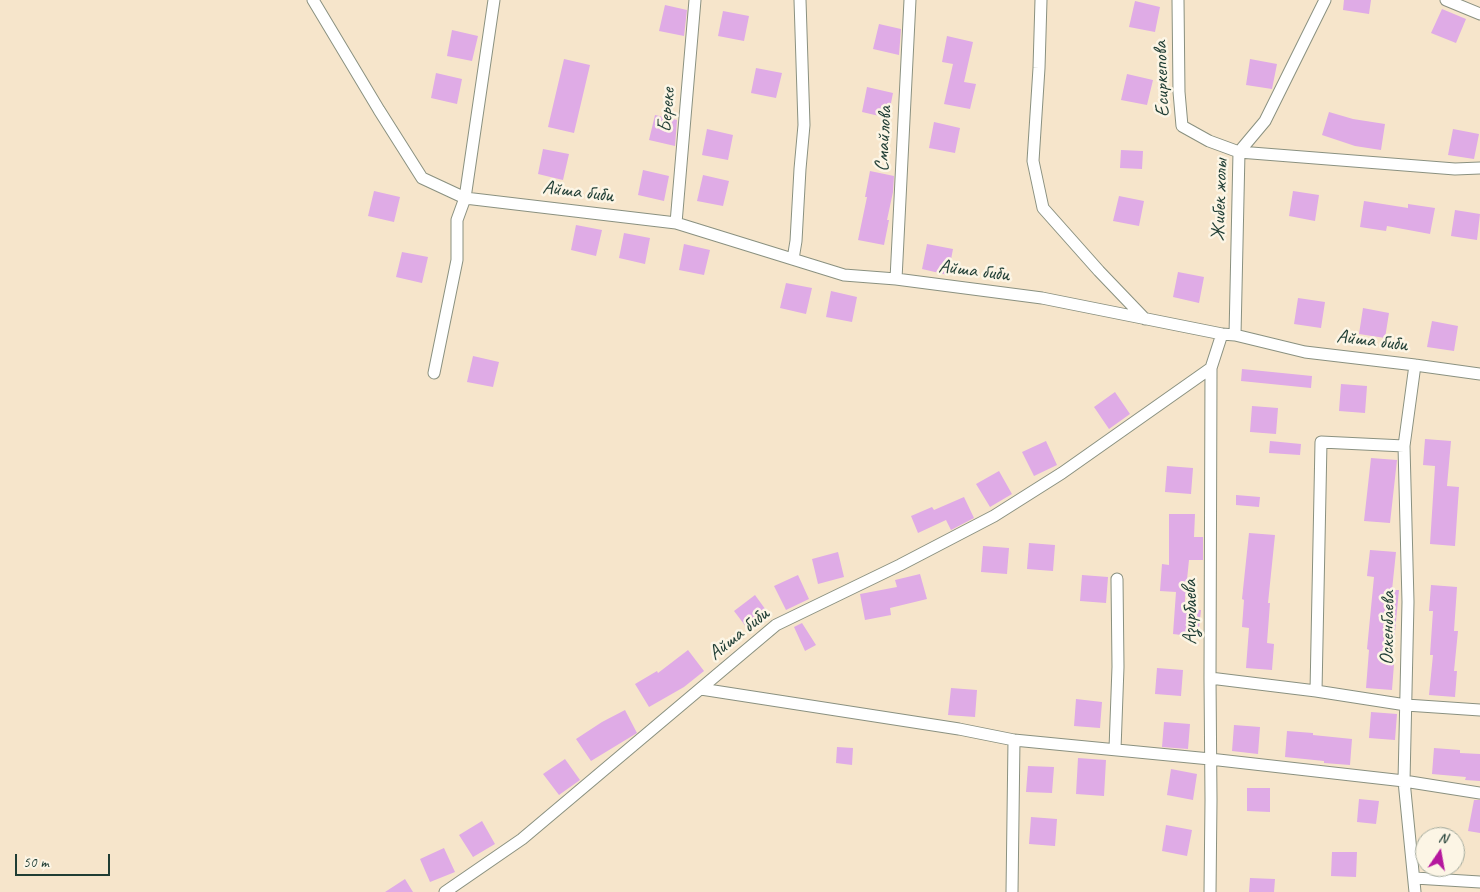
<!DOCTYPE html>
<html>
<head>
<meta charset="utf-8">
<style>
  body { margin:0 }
  #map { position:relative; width:1480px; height:892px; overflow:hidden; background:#f6e5cb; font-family:Caveat,sans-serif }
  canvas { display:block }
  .north { position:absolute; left:1415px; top:827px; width:50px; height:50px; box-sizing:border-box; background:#fcf5e5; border:1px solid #a4ab9e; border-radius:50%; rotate:12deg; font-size:14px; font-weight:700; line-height:20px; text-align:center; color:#1f3d34 }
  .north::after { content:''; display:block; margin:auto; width:18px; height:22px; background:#b5179e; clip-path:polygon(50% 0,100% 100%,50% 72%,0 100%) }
  .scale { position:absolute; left:15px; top:854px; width:95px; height:22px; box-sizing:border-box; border:2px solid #1f3d34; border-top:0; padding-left:6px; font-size:15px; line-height:18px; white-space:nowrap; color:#1f3d34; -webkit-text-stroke:4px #fcf5e5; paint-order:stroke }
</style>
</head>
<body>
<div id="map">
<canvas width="1480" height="892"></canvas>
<div class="north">N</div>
<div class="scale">50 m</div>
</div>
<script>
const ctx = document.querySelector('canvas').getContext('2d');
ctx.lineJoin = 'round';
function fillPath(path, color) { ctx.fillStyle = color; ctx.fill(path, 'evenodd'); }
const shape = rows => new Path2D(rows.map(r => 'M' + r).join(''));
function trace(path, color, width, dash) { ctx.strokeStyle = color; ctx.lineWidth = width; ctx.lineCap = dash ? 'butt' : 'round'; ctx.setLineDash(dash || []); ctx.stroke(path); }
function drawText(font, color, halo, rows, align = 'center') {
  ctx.font = font + ' Caveat,sans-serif'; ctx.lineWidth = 5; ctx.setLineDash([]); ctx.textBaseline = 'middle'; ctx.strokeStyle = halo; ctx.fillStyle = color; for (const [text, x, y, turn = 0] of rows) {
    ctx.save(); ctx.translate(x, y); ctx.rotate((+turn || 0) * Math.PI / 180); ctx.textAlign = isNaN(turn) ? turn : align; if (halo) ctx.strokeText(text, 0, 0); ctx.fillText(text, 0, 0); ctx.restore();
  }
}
const building = shape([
  [1344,0,1371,0,1369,14,1343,10],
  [1135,1,1160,7,1155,32,1129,27],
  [665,5,687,10,684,36,659,31],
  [1442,9,1466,19,1456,43,1431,33],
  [723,11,749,16,744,41,718,36],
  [879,24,901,29,899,55,873,49],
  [452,30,478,36,472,61,447,56],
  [947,36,973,42,964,82,976,84,970,109,944,104,953,64,942,62],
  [564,59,590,65,574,133,548,127],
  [1250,59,1277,64,1272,89,1246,85],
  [756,68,782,73,776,98,751,93],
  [436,73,462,79,457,104,431,98],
  [1127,74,1153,80,1147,105,1121,100],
  [867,87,893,93,888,118,862,112],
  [1329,112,1353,119,1385,124,1381,150,1355,146,1322,135],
  [655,115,677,120,675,146,649,140],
  [934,122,960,128,955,153,929,148],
  [707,129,733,135,728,160,702,155],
  [1453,129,1479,134,1474,159,1448,155],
  [543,149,569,154,563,180,538,174],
  [1121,150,1143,151,1142,169,1120,168],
  [643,170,669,176,664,201,638,195],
  [870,171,894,176,893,192,887,220,889,220,884,245,858,240,867,197,865,197],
  [703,175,729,181,723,206,697,201],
  [374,191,400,197,394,222,368,216],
  [1293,191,1319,195,1315,221,1289,216],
  [1119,196,1144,201,1139,226,1113,221],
  [1364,201,1408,208,1408,204,1435,208,1430,234,1387,226,1386,231,1360,227],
  [1455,210,1480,214,1477,240,1451,236],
  [576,225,602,230,596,256,571,250],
  [624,233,650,238,645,264,619,258],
  [684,244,710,250,704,275,679,270],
  [927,244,953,249,948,275,922,269],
  [402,252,428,257,422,283,396,277],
  [1178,272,1204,277,1199,303,1173,297],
  [786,283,812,288,806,314,780,308],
  [831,291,857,297,852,322,826,317],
  [1298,298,1325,302,1321,328,1294,324],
  [1363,308,1389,313,1385,338,1359,334],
  [1432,321,1458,326,1454,351,1427,347],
  [473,356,499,362,493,387,467,382],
  [1242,369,1312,376,1311,388,1241,381],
  [1341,384,1367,386,1365,413,1339,411],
  [1115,392,1130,414,1109,429,1094,407],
  [1252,406,1278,408,1276,434,1250,432],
  [1425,439,1451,441,1447,486,1459,487,1455,546,1430,544,1435,466,1423,465],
  [1046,441,1057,465,1034,476,1022,452],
  [1270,441,1301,444,1300,455,1269,453],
  [1371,458,1397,460,1390,523,1364,521],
  [1167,466,1193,468,1191,494,1165,492],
  [999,471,1012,494,990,507,976,484],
  [1236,495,1260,497,1259,507,1236,505],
  [964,497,974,518,951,530,946,520,918,533,911,516,932,507,934,510],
  [1169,514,1195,514,1194,537,1203,537,1203,560,1189,560,1184,609,1201,610,1198,637,1173,634,1176,592,1160,591,1162,564,1169,565],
  [1249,533,1275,535,1268,603,1270,603,1267,643,1274,644,1272,670,1246,668,1249,628,1242,627,1244,600,1242,599],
  [1029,543,1055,545,1053,571,1027,569],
  [983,546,1009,548,1007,574,981,572],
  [1370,550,1396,552,1392,590,1399,590,1392,663,1394,664,1392,690,1366,688,1369,650,1367,649,1374,577,1367,576],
  [838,552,844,577,818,584,812,559],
  [920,574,927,599,890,608,891,615,865,620,860,594,897,587,895,580],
  [798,575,809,599,786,610,774,586],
  [1082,575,1108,577,1106,603,1080,601],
  [1431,585,1457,587,1454,631,1458,631,1454,671,1457,671,1455,697,1429,695,1433,655,1430,655,1433,611,1429,611],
  [755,595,771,617,750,632,734,611],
  [802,623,816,645,805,651,794,627],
  [688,650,704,671,684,687,649,707,635,684,657,671,658,673],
  [1157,668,1183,670,1181,696,1155,694],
  [951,688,977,690,975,717,948,715],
  [1076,699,1102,702,1100,728,1074,726],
  [625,710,637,733,591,761,576,739,602,722],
  [1371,712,1397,714,1395,740,1369,738],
  [1164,722,1190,724,1188,749,1162,747],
  [1234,725,1260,727,1258,754,1232,751],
  [1287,731,1313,733,1313,735,1352,739,1350,765,1324,763,1324,761,1285,757],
  [837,747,853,748,852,765,836,763],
  [1434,748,1460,750,1460,753,1480,754,1480,781,1465,780,1466,777,1432,774],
  [1078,758,1106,760,1104,796,1076,794],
  [565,759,580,780,559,795,543,774],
  [1028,766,1054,767,1052,793,1026,792],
  [1171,769,1197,774,1193,800,1167,795],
  [1247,788,1270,788,1270,812,1247,811],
  [1359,799,1379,801,1376,824,1357,822],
  [1474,800,1480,800,1480,833,1468,831],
  [1031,817,1057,819,1055,846,1029,844],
  [482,821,495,844,473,857,459,835],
  [1166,825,1192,830,1187,856,1162,851],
  [444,848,455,872,430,882,420,859],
  [1332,852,1357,852,1356,877,1331,876],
  [1250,878,1275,879,1274,892,1249,892],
  [405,879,413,892,385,892]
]);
const street = shape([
  [313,0,379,110,422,178,465,198,676,223,844,275,896,279,1042,298,1222,334,1235,335,1305,352,1415,365,1480,374],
  [1041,0,1039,68,1033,161,1043,208,1099,271,1145,319],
  [1178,0,1179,92,1182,126,1209,141,1239,152,1455,169,1480,168],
  [1446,0,1480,14],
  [676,223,695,0],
  [793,259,796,241,800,169,804,125,800,0],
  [896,279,910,0],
  [1235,335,1239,152,1265,121,1325,0],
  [434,373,457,260,457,220,465,198,494,0],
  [1210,678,1316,691,1406,705,1480,710],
  [701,689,959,729,1014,740,1210,759,1404,781,1480,793],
  [1316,691,1321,442,1404,446],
  [1115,749,1118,667,1117,579],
  [1415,878,1480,882],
  [445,892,522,839,776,625,900,565,994,516,1062,473,1211,368],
  [1012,892,1014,740],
  [1210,892,1211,800,1210,678,1211,368,1222,334],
  [1415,892,1404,781,1408,602,1404,446,1415,365]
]);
const streetNames = [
  ["Есиркепова",1162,79,-92],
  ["Береке",667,110,-85],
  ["Смайлова",884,139,-87],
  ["Айша биби",578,192,7],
  ["Жибек жолы",1220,200,-88],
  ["Айша биби",974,271,7],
  ["Айша биби",1372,341,7],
  ["Азирбаева",1191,612,-90],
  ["Оскенбаева",1388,628,-89],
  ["Айша биби",739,634,-39]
];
fillPath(building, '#dfabe6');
trace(street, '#8a9180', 13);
trace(street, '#fff', 11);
drawText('20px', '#1f3d34', '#fcf5e5', streetNames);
</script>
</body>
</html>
